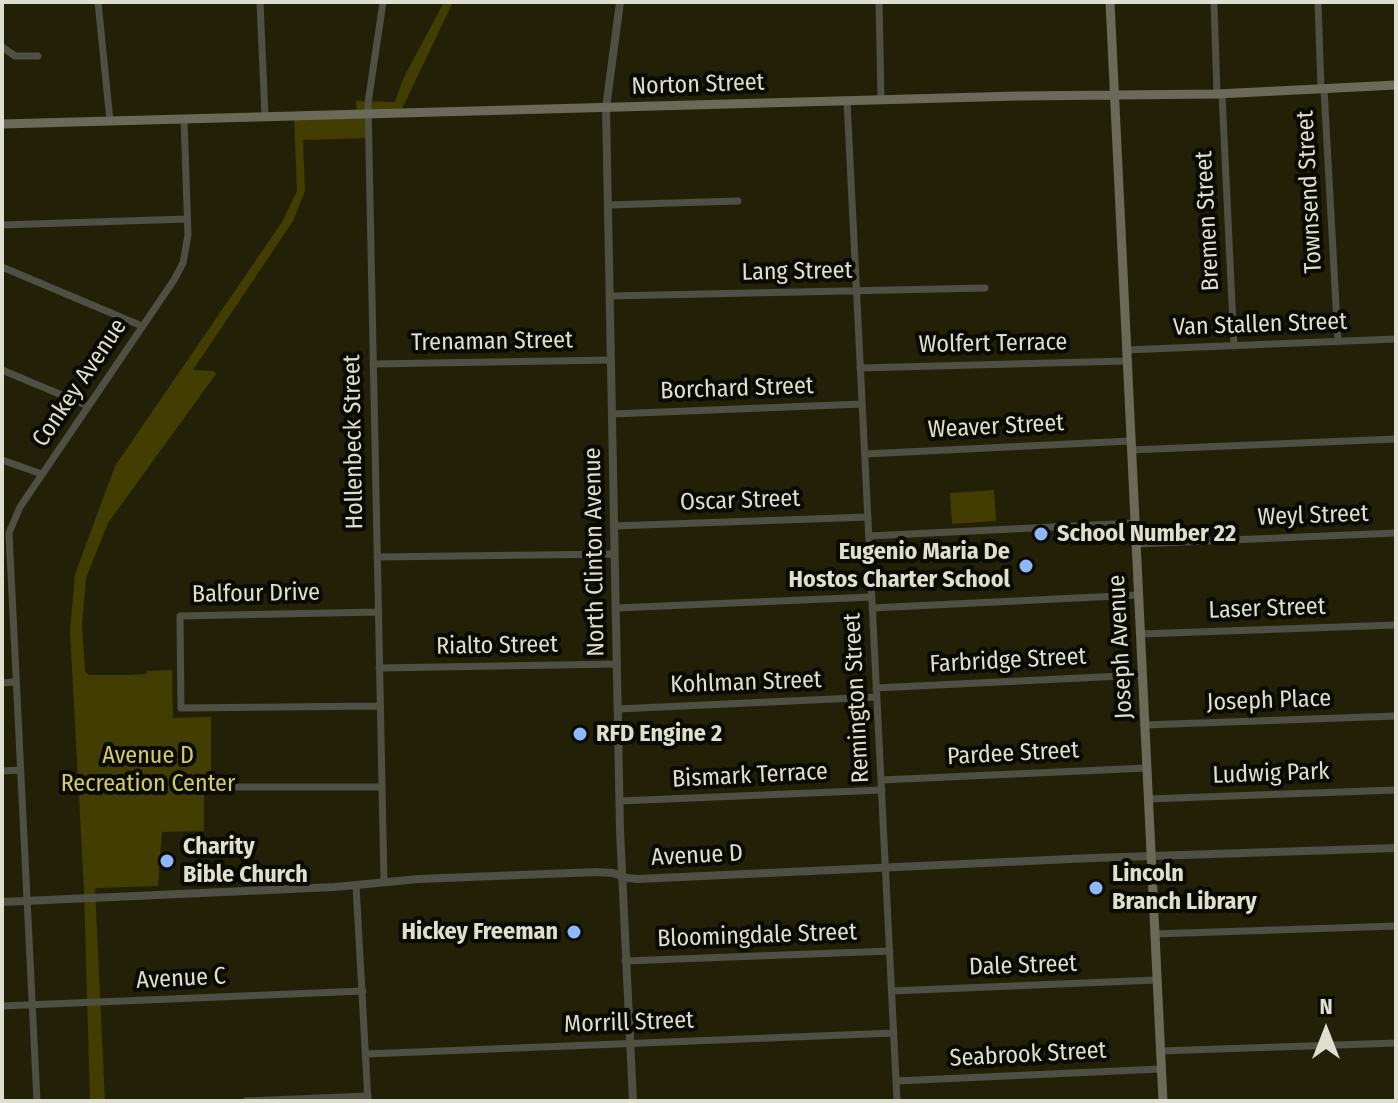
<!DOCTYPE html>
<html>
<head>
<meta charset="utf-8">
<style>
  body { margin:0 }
  #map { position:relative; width:1398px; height:1103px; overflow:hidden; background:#222108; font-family:"Fira Sans Condensed",sans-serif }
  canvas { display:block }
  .frame { position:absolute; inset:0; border:4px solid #dfdfd0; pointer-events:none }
  .north { position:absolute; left:1286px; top:991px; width:80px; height:80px; -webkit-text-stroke:6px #0b0a03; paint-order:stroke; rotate:0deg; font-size:22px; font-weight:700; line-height:32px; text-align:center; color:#dfdfd0 }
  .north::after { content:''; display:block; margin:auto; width:28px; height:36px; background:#dfdfd0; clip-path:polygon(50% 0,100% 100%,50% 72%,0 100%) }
</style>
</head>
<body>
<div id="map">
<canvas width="1398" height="1103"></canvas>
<div class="frame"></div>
<div class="north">N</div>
</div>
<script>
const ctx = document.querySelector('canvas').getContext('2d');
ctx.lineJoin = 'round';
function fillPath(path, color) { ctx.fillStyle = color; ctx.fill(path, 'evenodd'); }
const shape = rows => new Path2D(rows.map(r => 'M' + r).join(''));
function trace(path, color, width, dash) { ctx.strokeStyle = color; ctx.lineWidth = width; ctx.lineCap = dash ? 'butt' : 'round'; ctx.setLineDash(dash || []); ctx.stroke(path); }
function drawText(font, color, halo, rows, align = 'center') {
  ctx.font = font + ' "Fira Sans Condensed",sans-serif'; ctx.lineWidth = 8; ctx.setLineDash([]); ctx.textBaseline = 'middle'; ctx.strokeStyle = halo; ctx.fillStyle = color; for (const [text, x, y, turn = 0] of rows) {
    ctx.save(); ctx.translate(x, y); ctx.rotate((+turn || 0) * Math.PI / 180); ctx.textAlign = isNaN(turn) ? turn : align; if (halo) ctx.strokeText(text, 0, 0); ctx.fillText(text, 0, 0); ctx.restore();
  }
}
const green = shape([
  [444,2,453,2,400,113,368,114,368,138,303,140,305,191,293,221,193,370,214,371,216,374,108,523,86,578,82,625,85,671,89,675,128,675,147,674,147,671,172,670,173,718,211,717,211,780,204,781,204,831,162,832,158,886,95,888,105,1101,90,1101,84,889,70,632,75,574,115,466,282,222,297,191,294,116,357,114,356,101,395,102,403,79],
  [994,490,996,521,952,524,950,493]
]);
const minor = shape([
  [98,2,110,121],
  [260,2,265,116],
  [383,2,368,103,384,882],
  [879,2,881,100],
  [1214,2,1217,94],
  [1318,2,1321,89],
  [2,47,15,56,38,56],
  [1324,89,1338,342],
  [1222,94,1234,346],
  [847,101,897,1101],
  [608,205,738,201],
  [2,225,187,219],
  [2,267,142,326],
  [610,296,985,288],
  [1126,350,1396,339],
  [373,364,611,360],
  [860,368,1126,361],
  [2,370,88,406],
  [612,414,862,404],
  [1131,450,1396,439],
  [865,454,1130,441],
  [2,460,42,474],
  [614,526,868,517],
  [869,536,1135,523],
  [1136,544,1396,533],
  [377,557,615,554],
  [616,608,872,597],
  [872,608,1138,595],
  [378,612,180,616,181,708,379,706],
  [1140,634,1396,625],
  [379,668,617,664],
  [2,683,15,682],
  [876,688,1142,675],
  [618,709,877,697],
  [1144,725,1396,716],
  [2,771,20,770],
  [881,780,1147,768],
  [209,787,381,787],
  [1148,799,1396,790],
  [620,801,882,790],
  [356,885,368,1101],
  [1154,934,1396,926],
  [625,961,890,951],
  [892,991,1156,980],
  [2,1006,363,991],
  [1160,1051,1396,1043],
  [366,1054,894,1033],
  [896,1081,1161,1069],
  [37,1101,9,533,20,507,174,280,183,263,188,235,184,119],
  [246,1101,368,1096]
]);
const tertiary = shape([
  [620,2,606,108,620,830,633,1101],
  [2,902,335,887,419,879,596,872,613,873,627,878,638,879,1092,858,1396,848]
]);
const secondary = shape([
  [1110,2,1163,1101],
  [2,124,1018,96,1217,94,1396,85]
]);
const markers = [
  [1041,534,8,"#8db9fc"],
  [1026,566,8,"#8db9fc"],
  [580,734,8,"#8db9fc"],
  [167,861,8,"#8db9fc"],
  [1096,888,8,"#8db9fc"],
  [574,932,8,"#8db9fc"]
];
const streetNames = [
  ["Norton Street",698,85,-2],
  ["Townsend Street",1310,192,-93],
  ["Bremen Street",1208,221,-93],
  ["Lang Street",797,272,-1],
  ["Van Stallen Street",1260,325,-2],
  ["Trenaman Street",492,342,-1],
  ["Wolfert Terrace",993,344,-1],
  ["Conkey Avenue",80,383,-56],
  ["Borchard Street",737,389,-2],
  ["Weaver Street",996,427,-3],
  ["Hollenbeck Street",354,442,-91],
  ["Oscar Street",740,501,-2],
  ["Weyl Street",1313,516,-2],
  ["North Clinton Avenue",595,552,-91],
  ["Balfour Drive",256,594,-1],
  ["Laser Street",1267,609,-2],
  ["Rialto Street",497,646,-1],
  ["Joseph Avenue",1121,647,-93],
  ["Farbridge Street",1008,661,-3],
  ["Kohlman Street",746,683,-2],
  ["Remington Street",857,698,-93],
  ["Joseph Place",1269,701,-2],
  ["Pardee Street",1013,754,-3],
  ["Ludwig Park",1271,774,-2],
  ["Bismark Terrace",750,776,-3],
  ["Avenue D",697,856,-3],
  ["Bloomingdale Street",757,936,-2],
  ["Dale Street",1023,966,-2],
  ["Avenue C",181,979,-3],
  ["Morrill Street",629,1023,-2],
  ["Seabrook Street",1028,1055,-3]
];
const poiNames = [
  ["School Number 22",1057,534],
  ["Eugenio Maria De",1010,552,"right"],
  ["Hostos Charter School",1010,580,"right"],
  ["RFD Engine 2",596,734],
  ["Charity",183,847],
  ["Bible Church",183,875],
  ["Lincoln",1112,874],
  ["Branch Library",1112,902],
  ["Hickey Freeman",558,932,"right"]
];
const parkNames = [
  ["Avenue D",148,756],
  ["Recreation Center",148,784]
];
fillPath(green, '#423d01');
trace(minor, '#504f44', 7);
trace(tertiary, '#504f44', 8);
trace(secondary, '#6b6a58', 9);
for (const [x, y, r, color] of markers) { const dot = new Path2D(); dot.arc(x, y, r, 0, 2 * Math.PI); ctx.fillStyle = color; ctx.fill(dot); trace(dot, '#0b0a03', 3); }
drawText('24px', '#dfdfd0', '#0b0a03', streetNames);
drawText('bold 24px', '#dfdfd0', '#0b0a03', poiNames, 'left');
drawText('24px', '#d3cc64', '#0b0a03', parkNames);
</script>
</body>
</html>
